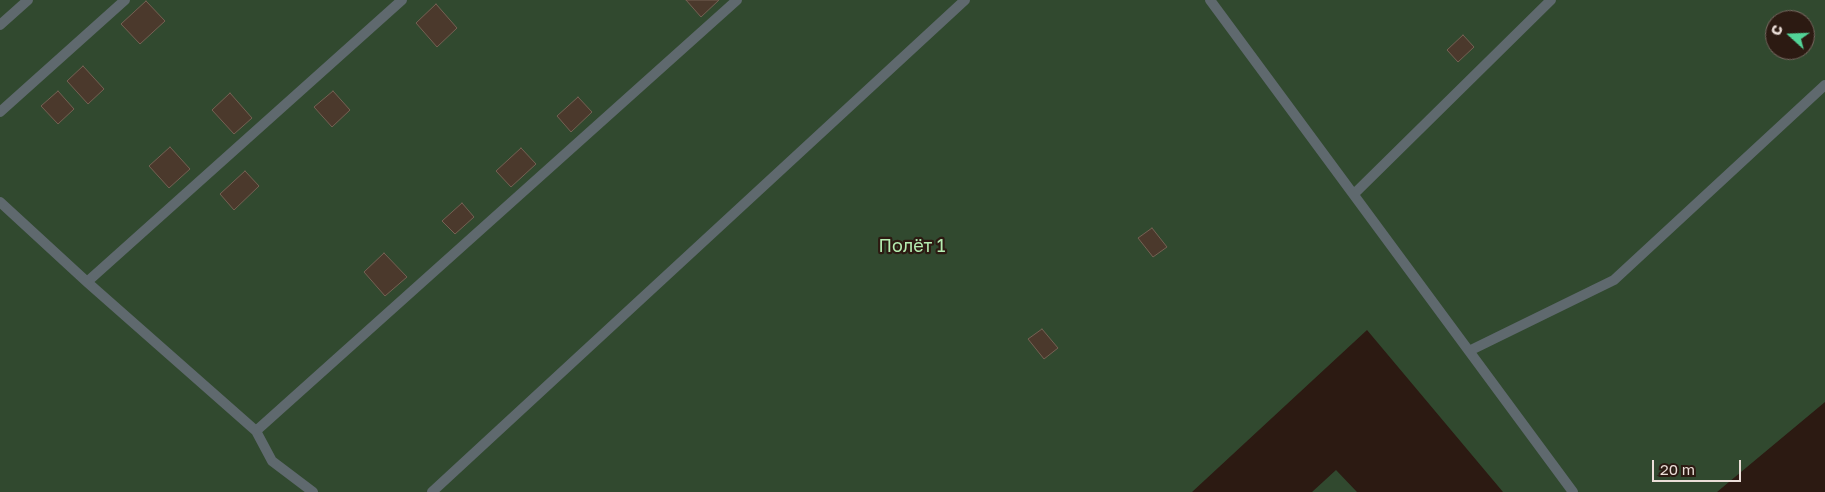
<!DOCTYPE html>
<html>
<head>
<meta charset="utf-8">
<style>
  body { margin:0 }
  #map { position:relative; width:1825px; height:492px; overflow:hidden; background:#2c1a12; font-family:"Golos Text",sans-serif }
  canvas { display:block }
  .north { position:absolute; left:1765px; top:10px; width:50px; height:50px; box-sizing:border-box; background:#2c1a12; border:1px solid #786861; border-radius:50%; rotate:290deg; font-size:14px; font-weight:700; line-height:20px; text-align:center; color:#ebded8 }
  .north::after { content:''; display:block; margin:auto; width:18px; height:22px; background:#52d397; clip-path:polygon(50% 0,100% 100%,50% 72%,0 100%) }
  .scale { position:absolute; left:1652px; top:460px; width:89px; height:22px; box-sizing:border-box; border:2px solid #ebded8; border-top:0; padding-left:6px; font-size:15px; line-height:18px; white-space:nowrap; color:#ebded8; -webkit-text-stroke:4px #2c1a12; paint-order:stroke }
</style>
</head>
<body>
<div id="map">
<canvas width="1825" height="492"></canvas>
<div class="north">С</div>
<div class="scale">20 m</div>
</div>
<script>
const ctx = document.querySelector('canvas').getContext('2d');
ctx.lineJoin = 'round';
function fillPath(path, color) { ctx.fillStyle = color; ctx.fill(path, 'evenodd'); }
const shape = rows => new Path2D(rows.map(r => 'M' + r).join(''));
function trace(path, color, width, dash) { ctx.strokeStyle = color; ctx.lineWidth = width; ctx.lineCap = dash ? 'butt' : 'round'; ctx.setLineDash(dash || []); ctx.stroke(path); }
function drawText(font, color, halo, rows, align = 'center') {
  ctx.font = font + ' "Golos Text",sans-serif'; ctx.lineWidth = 4.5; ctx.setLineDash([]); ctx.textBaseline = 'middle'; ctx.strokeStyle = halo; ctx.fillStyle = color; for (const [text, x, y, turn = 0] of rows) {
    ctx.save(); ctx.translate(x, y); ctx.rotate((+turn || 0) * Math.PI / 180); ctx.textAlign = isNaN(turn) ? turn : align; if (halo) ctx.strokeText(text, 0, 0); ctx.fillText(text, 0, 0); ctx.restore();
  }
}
const green = shape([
  [0,0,1825,0,1825,402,1717,492,1503,492,1367,330,1192,492,0,492],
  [1775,20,1805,20,1805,50,1775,50],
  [1336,470,1357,492,1312,492]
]);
const building = shape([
  [686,0,719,0,701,17,686,0],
  [146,1,165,21,140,44,121,24,146,1],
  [436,4,457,28,437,47,416,23,436,4],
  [1463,35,1474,47,1458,62,1447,50,1463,35],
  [83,66,104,89,88,104,67,81,83,66],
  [58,91,74,109,58,124,41,106,58,91],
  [333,91,350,110,332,127,314,107,333,91],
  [230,93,252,118,234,134,212,110,230,93],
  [578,97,592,112,571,132,557,116,578,97],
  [170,147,190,169,169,188,149,166,170,147],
  [521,148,536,164,511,187,496,171,521,148],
  [245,171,259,186,234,210,220,194,245,171],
  [462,203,474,217,455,234,442,221,462,203],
  [1152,228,1167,247,1153,257,1138,238,1152,228],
  [384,253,407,277,385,296,364,272,384,253],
  [1042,329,1058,348,1044,359,1028,339,1042,329]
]);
const lane = shape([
  [1210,0,1573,492],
  [0,25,28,0],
  [0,112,125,0],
  [1354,194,1551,0],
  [0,202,87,282,256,431,272,461,313,492],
  [87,282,402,0],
  [1469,351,1614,280,1825,85],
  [256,431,737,0],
  [432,492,965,0]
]);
const parkNames = [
  ["Полёт 1",912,246]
];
fillPath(green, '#31492f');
fillPath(building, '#4b392c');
trace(building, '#746153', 1);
trace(lane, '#5f696e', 10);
drawText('18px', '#b4ecb0', '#2c1a12', parkNames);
</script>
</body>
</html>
